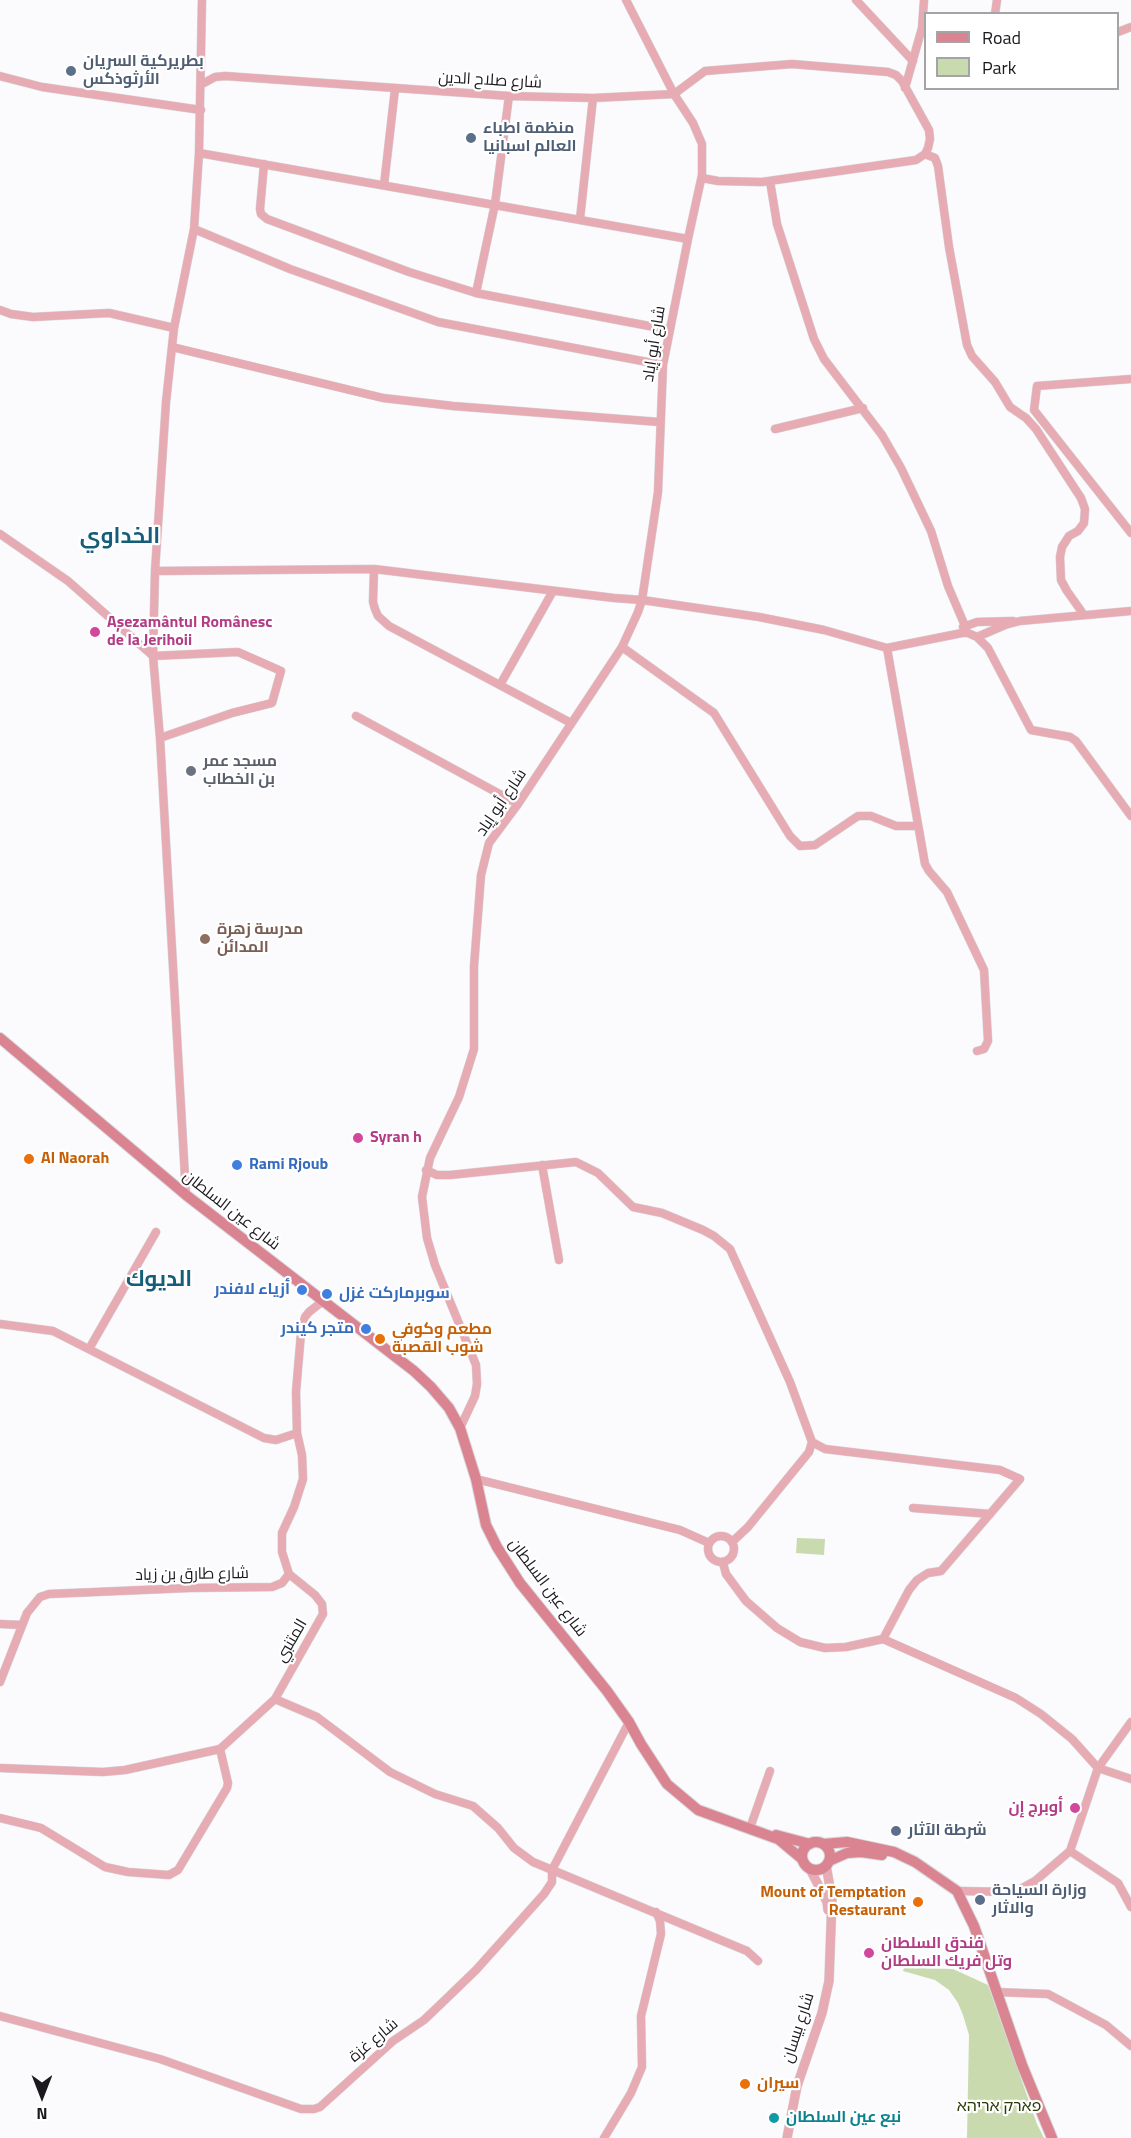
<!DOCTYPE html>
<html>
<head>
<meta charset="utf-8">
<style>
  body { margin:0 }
  #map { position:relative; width:1131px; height:2138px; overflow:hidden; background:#fbfafd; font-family:"Titillium Web",sans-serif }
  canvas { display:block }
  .legend { position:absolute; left:924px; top:12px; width:195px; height:78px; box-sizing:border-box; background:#fff; border:2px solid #a4a3a5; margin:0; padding:8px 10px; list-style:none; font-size:18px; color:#1b191e }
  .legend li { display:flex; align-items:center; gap:12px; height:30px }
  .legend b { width:30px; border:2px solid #a4a3a5 }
  .north { position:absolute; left:12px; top:2066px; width:60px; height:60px; -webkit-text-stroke:4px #fff; paint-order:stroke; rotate:180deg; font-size:16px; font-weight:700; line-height:24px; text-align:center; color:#1b191e }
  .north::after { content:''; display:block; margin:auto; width:21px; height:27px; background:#1b191e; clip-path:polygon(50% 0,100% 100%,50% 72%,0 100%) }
</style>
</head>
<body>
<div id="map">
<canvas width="1131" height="2138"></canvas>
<ul class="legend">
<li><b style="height:8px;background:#d98490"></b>Road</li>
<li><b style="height:16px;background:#c8daae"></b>Park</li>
</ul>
<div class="north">N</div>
</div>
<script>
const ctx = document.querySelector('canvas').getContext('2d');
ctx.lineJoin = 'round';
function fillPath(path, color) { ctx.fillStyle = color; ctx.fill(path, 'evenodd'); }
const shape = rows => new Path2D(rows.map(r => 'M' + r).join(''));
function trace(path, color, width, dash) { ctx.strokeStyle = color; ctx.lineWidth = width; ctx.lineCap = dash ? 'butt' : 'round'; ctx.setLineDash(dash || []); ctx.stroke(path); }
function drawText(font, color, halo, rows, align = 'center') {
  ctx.font = font + ' "Titillium Web",Cairo,"Noto Sans Hebrew",sans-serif'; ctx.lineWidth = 4.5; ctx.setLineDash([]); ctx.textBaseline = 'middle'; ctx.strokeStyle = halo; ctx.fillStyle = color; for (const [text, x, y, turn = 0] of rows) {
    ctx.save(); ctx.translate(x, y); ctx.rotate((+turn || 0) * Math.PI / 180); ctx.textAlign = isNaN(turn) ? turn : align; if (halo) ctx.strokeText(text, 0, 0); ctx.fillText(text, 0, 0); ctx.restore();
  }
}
const green = shape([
  [797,1538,825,1539,824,1555,796,1553],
  [904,1968,953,1969,988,1985,1037,2124,1044,2138,967,2138,969,2035,963,2015,958,2003,949,1990,935,1980,903,1971]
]);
const minor = shape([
  [856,0,913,61],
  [995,14,997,0],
  [1118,32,1131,27],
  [0,76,42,87,201,110],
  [202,84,215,77,225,76,509,96,593,98,674,94,626,0],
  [905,88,922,28,924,0],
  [199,153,202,0],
  [925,154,935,158,938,166,949,247,967,345,972,356,995,382,1010,407,1026,418,1036,429,1081,498,1085,509,1084,523,1078,531,1069,536,1062,547,1060,557,1061,580,1067,591,1084,615],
  [264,164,260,209,261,214,267,219,409,272,476,293,670,330],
  [770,181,777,224,814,339,824,359,882,435,901,468,931,531,948,586,965,626],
  [384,185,395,89],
  [580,219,593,98],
  [194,229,290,269,438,322,663,365],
  [476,293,495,204,509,96],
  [0,310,11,314,33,317,109,313,174,328,194,229,199,153,688,239,702,175,702,144,693,123,674,94,705,71,792,64,888,72,896,75,902,81,929,130,930,139,928,148,925,154,916,160,762,182,718,181,702,178],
  [174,328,166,402,155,571,153,656,160,738,186,1195],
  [172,347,383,398,453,406,659,422],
  [1131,379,1037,386,1034,410,1131,533],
  [775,429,863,408],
  [0,534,68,581,153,656,238,652,281,671,272,703,232,713,160,738],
  [374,569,373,602,375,609,378,616,389,626,571,723],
  [155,571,374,569,614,598,642,600,759,617,824,630,887,648,925,864,929,871,947,892,984,970,988,1041,984,1049,977,1051],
  [963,627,977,622,1013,621],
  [977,637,1005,625,1020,621,1131,611],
  [622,647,714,713,790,836,800,846,815,845,858,816,871,816,896,826,918,826],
  [887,648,962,633,968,633,977,637,988,648,1031,730,1070,737,1076,741,1131,816],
  [500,685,553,591],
  [356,716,518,804],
  [542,1165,559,1260],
  [426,1170,437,1175,450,1175,576,1162,598,1173,633,1207,662,1213,703,1230,714,1236,730,1249,790,1382,812,1442,809,1452,748,1527,732,1542],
  [0,1324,53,1331,264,1438,276,1440,297,1433,296,1392,301,1333,305,1317,309,1312,323,1301],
  [89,1349,156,1232],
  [460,1428,475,1396,477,1384,476,1365,435,1265,427,1238,422,1197,430,1158,459,1097,474,1049,474,966,481,875,489,843,518,804,622,647,638,612,642,600,658,492,663,365,688,239],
  [812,1442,825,1449,1000,1470,1020,1479,941,1571,928,1573,917,1580,909,1590,883,1639],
  [476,1479,680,1530,709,1543],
  [913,1508,990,1514],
  '708 1549a13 13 0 1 1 26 0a13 13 0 1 1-26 0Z',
  [723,1563,726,1574,746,1601,777,1628,800,1642,825,1648,846,1647,883,1639,1016,1698,1041,1714,1072,1739,1098,1768,1131,1779],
  [0,1624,22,1625],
  [0,1682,27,1613,40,1597,49,1594,189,1588,272,1587,282,1583,289,1574],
  [275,1699,317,1717,390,1772,435,1794,473,1806,498,1828,514,1848,533,1862,747,1951,758,1961],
  [0,1768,103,1772,125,1770,220,1749,275,1699,323,1614,322,1604,315,1595,289,1574,282,1552,282,1533,294,1507,303,1479,302,1455,297,1433],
  [0,1818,41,1828,105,1867,128,1872,169,1875,178,1870,227,1788,228,1783,220,1749],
  [750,1828,770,1771],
  [1070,1851,1118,1883,1131,1907],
  [957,1891,1015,1892,1035,1881,1070,1851,1098,1768,1131,1722],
  [996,1992,1048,1994,1106,2025,1131,2046],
  [0,2016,160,2059,301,2109,314,2109,320,2107,393,2041,424,2020,446,1999,476,1970,544,1894,552,1882,552,1870,629,1722],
  [604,2138,631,2093,642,2067,641,2016,661,1934,660,1921,656,1912]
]);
const tertiary = shape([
  [810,1869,827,1902,828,1910],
  [787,2138,797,2086,822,2013,829,1981,832,1899,826,1865]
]);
const secondary = shape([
  [0,1038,186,1195,414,1371,431,1387,449,1408,460,1428,476,1479,486,1525,497,1547,520,1583,607,1691,629,1722,641,1744,667,1784,698,1810,778,1839,802,1859],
  [776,1835,810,1844],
  '802 1856a14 14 0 1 1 28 0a14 14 0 1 1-28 0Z',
  [823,1844,847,1842,894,1852,915,1862,957,1891,974,1926,1022,2065,1052,2138],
  [829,1861,847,1853,861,1852,882,1855]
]);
const markers = [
  [71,71,6,"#5c6f8a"],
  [471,138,6,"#5c6f8a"],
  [95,632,6,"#d1479c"],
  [191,771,6,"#6b7280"],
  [205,939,6,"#8d6e63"],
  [358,1138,6,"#d1479c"],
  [29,1159,6,"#e8710a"],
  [237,1165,6,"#3f7fe0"],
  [302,1290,6,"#3f7fe0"],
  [327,1294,6,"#3f7fe0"],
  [366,1329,6,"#3f7fe0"],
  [380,1339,6,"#e8710a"],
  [1075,1808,6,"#d1479c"],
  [896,1831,6,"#5c6f8a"],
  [980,1900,6,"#5c6f8a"],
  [918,1902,6,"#e8710a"],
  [869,1953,6,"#d1479c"],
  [745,2084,6,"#e8710a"],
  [774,2118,6,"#0f9aa8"]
];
const serviceNames = [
  ["بطريركية السريان",83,62],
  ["الأرثوذكس",83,80],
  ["منظمة اطباء",483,129],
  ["العالم اسبانيا",483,147],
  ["شرطة الآثار",908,1831],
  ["وزارة السياحة",992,1891],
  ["والاثار",992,1909]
];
const streetNames = [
  ["شارع صلاح الدين",490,81,3],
  ["شارع أبو إياد",655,344,-81],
  ["شارع أبو إياد",502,803,-56],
  ["شارع عين السلطان",231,1211,38],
  ["شارع طارق بن زياد",192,1575,-1],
  ["شارع عين السلطان",547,1588,53],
  ["المتنبي",292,1641,-60],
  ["شارع بيسان",799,2028,-72],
  ["شارع غزة",374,2041,-40]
];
const hotelNames = [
  ["Aşezamântul Românesc",107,623],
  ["de la Jerihoii",107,641],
  ["Syran h",370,1138],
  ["أوبرج إن",1063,1808,"right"],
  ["فندق السلطان",881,1944],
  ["وتل فريك السلطان",881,1962]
];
const worshipNames = [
  ["مسجد عمر",203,762],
  ["بن الخطاب",203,780]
];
const educationNames = [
  ["مدرسة زهرة",217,930],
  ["المدائن",217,948]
];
const foodNames = [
  ["Al Naorah",41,1159],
  ["مطعم وكوفي",392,1330],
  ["شوب القصبة",392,1348],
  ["Mount of Temptation",906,1893,"right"],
  ["Restaurant",906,1911,"right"],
  ["سيران",757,2084]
];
const shopNames = [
  ["Rami Rjoub",249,1165],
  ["أزياء لافندر",290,1290,"right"],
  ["سوبرماركت غزل",339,1294],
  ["متجر كيندر",354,1329,"right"]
];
const parkNames = [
  ["פארק אריהא",999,2107]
];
const cultureNames = [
  ["نبع عين السلطان",786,2118]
];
const districtNames = [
  ["الخداوي",120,538],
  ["الديوك",159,1281]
];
fillPath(green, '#c8daae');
trace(minor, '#d7d6d9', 9);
trace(tertiary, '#d7d6d9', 10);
trace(secondary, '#d7d6d9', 12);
trace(minor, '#e7acb3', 8);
trace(tertiary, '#e7acb3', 9);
trace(secondary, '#d98490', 10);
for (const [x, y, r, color] of markers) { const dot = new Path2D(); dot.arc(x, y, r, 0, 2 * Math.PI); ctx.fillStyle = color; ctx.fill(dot); trace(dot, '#fff', 2); }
drawText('bold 16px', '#4e5e75', '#fff', serviceNames, 'left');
drawText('16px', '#1b191e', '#fff', streetNames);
drawText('bold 16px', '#b23c85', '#fff', hotelNames, 'left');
drawText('bold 16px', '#5b616d', '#fff', worshipNames, 'left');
drawText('bold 16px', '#785e54', '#fff', educationNames, 'left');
drawText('bold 16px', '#c56008', '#fff', foodNames, 'left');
drawText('bold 16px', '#366cbe', '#fff', shopNames, 'left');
drawText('16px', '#2c3b08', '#fff', parkNames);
drawText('bold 16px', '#0d838f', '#fff', cultureNames, 'left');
drawText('bold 22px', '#155e79', '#fff', districtNames);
</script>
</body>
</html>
